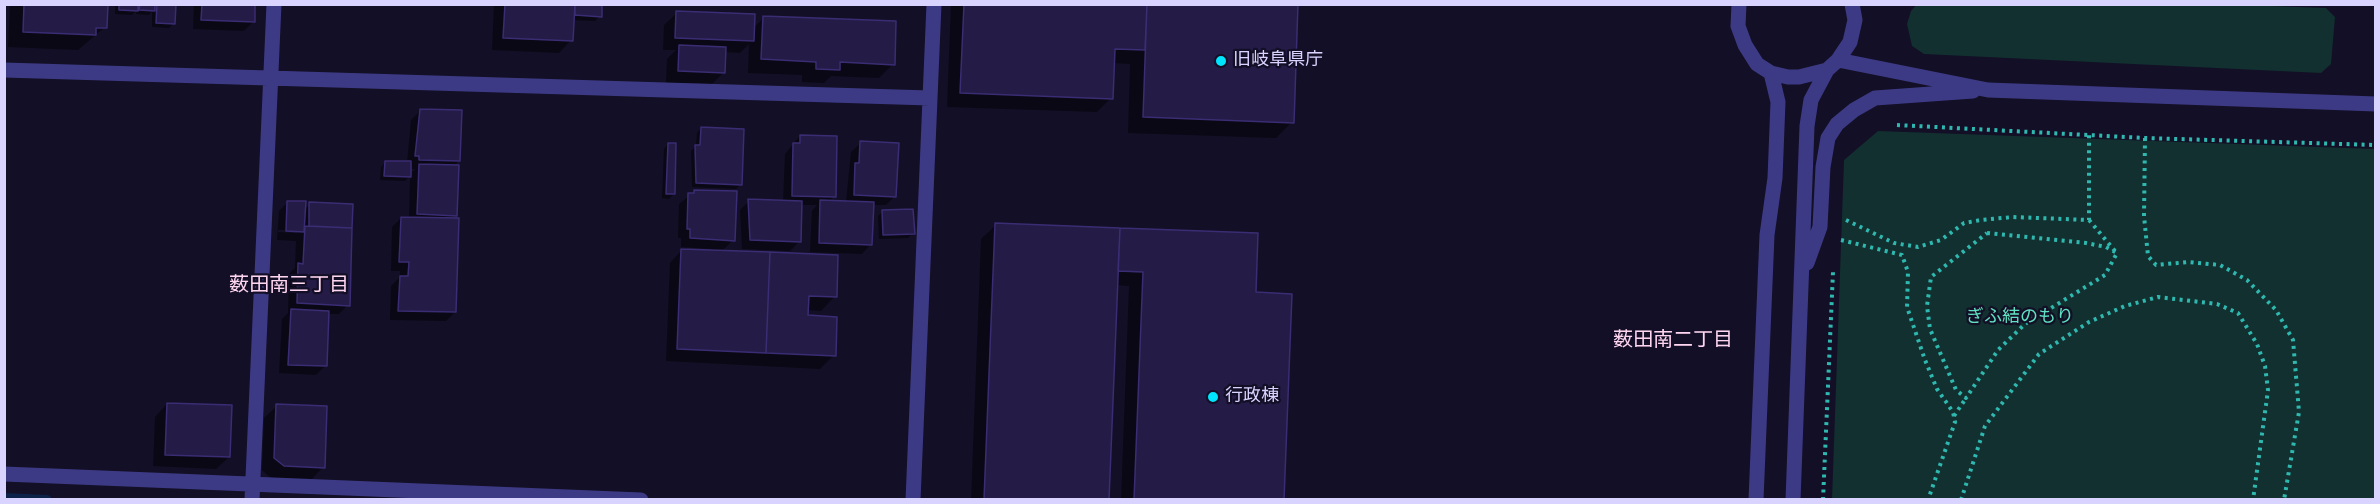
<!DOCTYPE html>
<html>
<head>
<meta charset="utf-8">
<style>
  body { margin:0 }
  #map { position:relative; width:2380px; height:504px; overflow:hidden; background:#130f26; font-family:Overpass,sans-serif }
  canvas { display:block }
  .frame { position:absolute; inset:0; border:6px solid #d9d4ff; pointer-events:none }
</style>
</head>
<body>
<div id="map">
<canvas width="2380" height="504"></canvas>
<div class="frame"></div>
</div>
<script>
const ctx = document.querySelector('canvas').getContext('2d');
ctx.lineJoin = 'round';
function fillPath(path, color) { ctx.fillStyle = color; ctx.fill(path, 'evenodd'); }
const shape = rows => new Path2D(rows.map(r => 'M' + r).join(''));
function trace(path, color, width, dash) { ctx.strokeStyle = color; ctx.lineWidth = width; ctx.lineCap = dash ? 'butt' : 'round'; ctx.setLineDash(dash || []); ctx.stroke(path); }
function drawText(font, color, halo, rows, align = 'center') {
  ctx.font = font + ' Overpass,"Noto Sans JP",sans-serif'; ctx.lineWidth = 4.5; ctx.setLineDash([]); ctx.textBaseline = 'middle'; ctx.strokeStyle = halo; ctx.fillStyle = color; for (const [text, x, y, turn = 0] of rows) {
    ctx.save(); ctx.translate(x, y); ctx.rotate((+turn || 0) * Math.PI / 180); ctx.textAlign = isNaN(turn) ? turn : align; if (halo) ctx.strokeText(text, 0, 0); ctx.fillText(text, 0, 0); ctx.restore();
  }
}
const green = shape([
  [1917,4,2216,4,2326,8,2335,17,2331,64,2321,73,1924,54,1912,46,1907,24,1911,11],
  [1878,131,2375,149,2375,499,1832,499,1844,160]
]);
const shadow = shape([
  [10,4,106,4,105,27,78,50,8,47],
  [115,4,174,4,174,23,169,28,152,27,152,11,149,15,136,14,136,11,132,15,115,14],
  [194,4,254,4,253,22,244,31,193,29],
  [494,4,573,4,573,8,576,5,600,16,595,21,572,20,571,40,559,53,492,50],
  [951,4,1296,4,1292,122,1276,138,1128,133,1130,64,1113,63,1111,98,1097,112,947,107],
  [677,13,753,28,764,18,893,64,879,78,831,76,824,83,802,82,802,75,748,73,749,44,740,53,725,52,724,72,712,84,666,83,667,59,676,50,663,50,664,25],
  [421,110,459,161,453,166,456,215,452,219,455,312,446,321,390,320,391,286,400,277,400,271,391,271,392,227,401,218,409,218,410,176,405,181,380,180,381,167,386,162,407,163,411,120],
  [409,169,415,169,409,175],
  [701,128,741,184,736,189,692,187,691,151,696,146,697,133],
  [800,136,834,196,829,202,846,202,851,152,861,143,895,196,886,205,872,205,871,244,862,254,810,252,812,211,817,205,800,205,799,242,790,251,742,249,740,210,749,201,783,202,785,154],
  [668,144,674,194,669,199,662,198,664,149],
  [695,191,733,240,721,252,835,296,821,311,807,310,807,317,834,355,820,369,666,361,670,263,682,250,711,251,711,249,681,247,681,238,678,238,679,204],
  [288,202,304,210,310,204,352,206,348,305,339,314,328,314,325,366,316,375,279,373,282,319,288,313,289,274,295,268,296,241,277,240,279,211],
  [278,230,297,230,297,233,278,232],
  [882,212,913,233,908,238,879,239,878,216],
  [996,225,1254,294,1282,500,1121,500,1129,286,1116,285,1108,500,971,500,981,239],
  [167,404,229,457,216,469,153,466,155,417],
  [277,406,323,467,311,480,271,478,262,470,264,418]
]);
const stream = shape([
  [4,498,47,500]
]);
const building = shape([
  [24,4,108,4,107,28,96,28,96,35,23,32,24,4],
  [119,4,138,4,138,11,119,10,119,4],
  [140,4,155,4,155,11,139,10,140,4],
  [157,4,176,4,175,24,156,23,157,4],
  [202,4,255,4,255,22,201,20,202,4],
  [505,4,575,4,573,41,503,38,505,4],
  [575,4,602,4,602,17,575,15,575,4],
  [964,4,1147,4,1145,50,1115,49,1113,99,960,93,964,4],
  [1147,4,1298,4,1294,123,1143,117,1147,4],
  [676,11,755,14,754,41,675,38,676,11],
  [763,16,896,21,895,65,840,62,840,70,816,69,816,62,761,59,763,16],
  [679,45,726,47,725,73,678,71,679,45],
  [420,109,462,110,460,161,419,160,419,156,415,156,420,109],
  [701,127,744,129,742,185,696,183,695,145,700,145,701,127],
  [800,135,837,136,836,197,792,196,793,143,800,143,800,135],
  [860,141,899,143,896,197,854,195,855,163,859,163,860,141],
  [668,143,676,143,675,194,666,194,668,143],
  [385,161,411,161,411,177,384,176,385,161],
  [419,164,459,165,457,216,417,214,419,164],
  [694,190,737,191,735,241,690,238,690,229,687,229,688,193,694,193,694,190],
  [748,199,802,201,801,242,750,240,748,199],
  [820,200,874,202,872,245,819,243,820,200],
  [287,201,306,201,304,232,286,231,287,201],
  [309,202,353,204,352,228,309,226,309,202],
  [913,209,915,234,883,235,882,210,913,209],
  [401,217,459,218,456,312,398,311,400,276,408,276,409,262,399,262,401,217],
  [995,223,1120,228,1109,500,984,500,995,223],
  [305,226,352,228,350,306,297,303,298,263,303,264,305,226],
  [1120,228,1258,233,1256,292,1292,294,1284,500,1134,500,1143,272,1118,271,1120,228],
  [681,249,770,252,766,353,677,349,681,249],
  [770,252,838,255,837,297,809,296,808,315,837,317,836,356,766,353,770,252],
  [291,309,329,311,327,366,288,365,291,309],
  [167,403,232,405,230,457,165,455,167,403],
  [276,404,327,406,325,468,284,466,274,458,276,404]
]);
const path = shape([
  [1897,125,2145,138,2376,145],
  [2145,138,2144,216,2148,256,2156,265,2188,262,2220,265,2247,280,2276,310,2293,340,2299,412,2284,500],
  [1846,220,1894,243,1918,247,1941,240,1964,223,1981,220,2013,217,2089,220,2089,135],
  [2089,220,2115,251],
  [1987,233,2086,243,2106,247,2117,253,2105,275,2025,324,1998,350,1966,398,1956,390,1930,329,1927,306,1931,277,1987,233],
  [1841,240,1902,255,1908,272,1907,307,1925,360,1937,389,1953,412,1955,422,1928,500],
  [1954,416,1966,398],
  [1823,500,1833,272],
  [1961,500,1985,426,2039,354,2089,322,2125,306,2158,297,2217,304,2238,313,2257,344,2265,366,2268,390,2253,500]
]);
const minor = shape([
  [1739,4,1738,26,1745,45,1757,64,1771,73,1788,77,1799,77,1827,70],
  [1838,60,1988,90,2376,104],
  [4,70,930,98],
  [1807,263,1820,227,1823,167,1828,138,1837,124,1854,110,1875,98,1973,91],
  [4,474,641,500],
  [252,500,274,4],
  [913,500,934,4],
  [1756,500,1767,235,1775,178,1778,102,1771,73],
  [1793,500,1807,126,1811,100,1827,70,1838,60,1850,42,1855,20,1852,4]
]);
const markers = [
  [1221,61,6,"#00e5ff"],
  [1213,397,6,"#00e5ff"]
];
const poiNames = [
  ["旧岐阜県庁",1233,61],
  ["行政棟",1225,397]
];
const parkNames = [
  ["ぎふ結のもり",2020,318]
];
const neighbourhoodNames = [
  ["薮田南三丁目",289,287],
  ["薮田南二丁目",1673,342]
];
fillPath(green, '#12302f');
fillPath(shadow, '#0007');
trace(stream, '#0c2248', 10);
fillPath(building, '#241b47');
trace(building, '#3b2d73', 1.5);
trace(path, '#2fb8b0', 4, [3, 4.5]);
trace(minor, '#3d3a85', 15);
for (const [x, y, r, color] of markers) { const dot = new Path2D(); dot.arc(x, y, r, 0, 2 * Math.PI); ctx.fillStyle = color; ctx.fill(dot); trace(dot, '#130f26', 2); }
drawText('18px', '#d9d4ff', '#130f26', poiNames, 'left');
drawText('18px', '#5fe0c0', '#130f26', parkNames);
drawText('20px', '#ffd6f0', '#130f26', neighbourhoodNames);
</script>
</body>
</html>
